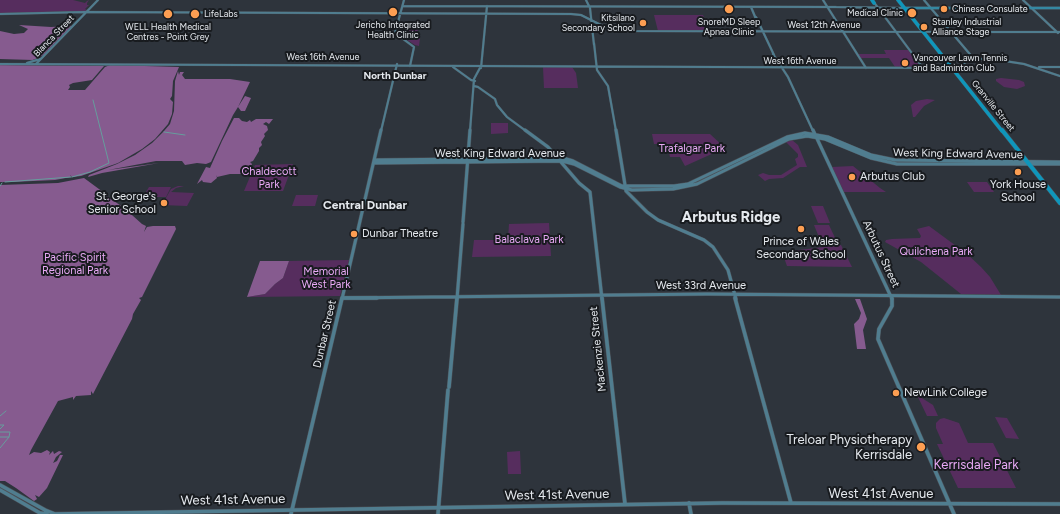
<!DOCTYPE html>
<html>
<head>
<meta charset="utf-8">
<style>
  body { margin:0 }
  canvas { display:block; background:#2e343c }
</style>
</head>
<body>
<canvas width="1060" height="514"></canvas>
<script>
const ctx = document.querySelector('canvas').getContext('2d');
ctx.lineJoin = 'round';
function fillPath(path, color) { ctx.fillStyle = color; ctx.fill(path, 'evenodd'); }
const shape = rows => new Path2D(rows.map(r => 'M' + r).join(''));
function trace(path, color, width, dash) { ctx.strokeStyle = color; ctx.lineWidth = width; ctx.lineCap = dash ? 'butt' : 'round'; ctx.setLineDash(dash || []); ctx.stroke(path); }
function drawText(font, color, halo, rows, align = 'center') {
  ctx.font = font + ' Figtree,sans-serif'; ctx.lineWidth = 4; ctx.setLineDash([]); ctx.textBaseline = 'middle'; ctx.strokeStyle = halo; ctx.fillStyle = color; for (const [text, x, y, turn = 0] of rows) {
    ctx.save(); ctx.translate(x, y); ctx.rotate((+turn || 0) * Math.PI / 180); ctx.textAlign = isNaN(turn) ? turn : align; if (halo) ctx.strokeText(text, 0, 0); ctx.fillText(text, 0, 0); ctx.restore();
  }
}
const green = shape([
  [0,0,73,0,85,3,87,1,89,0,87,3,87,5,89,5,85,9,87,10,86,11,9,13,0,13],
  [654,15,703,15,709,31,658,31],
  [398,29,418,29,416,37,420,38,419,46,415,45,398,34,396,32],
  [884,50,908,50,921,67,895,67,889,58,861,58,858,54,886,54],
  [543,67,572,67,576,73,578,88,544,88],
  [1001,78,1019,80,1024,82,1025,86,1017,89,1004,87,996,81,996,79],
  [927,99,935,100,924,106,915,117,913,117,911,105,916,101],
  [491,123,508,123,508,133,491,134],
  [652,134,710,134,725,148,685,166,680,157,670,157,667,144,654,144],
  [792,140,798,145,807,167,800,167,783,178,769,179,765,181,758,175,763,173,769,175,781,175,797,165,795,159,798,157,798,154,786,142],
  [293,164,283,191,244,191,255,165],
  [853,166,880,188,886,192,844,192,832,167],
  [967,182,987,182,994,192,974,192],
  [184,186,176,188,171,192,194,193,187,206,162,205,171,189,178,186],
  [149,187,171,187,166,197,143,197],
  [296,195,318,195,315,206,292,206],
  [811,206,823,206,830,223,818,223],
  [549,223,551,256,472,257,474,240,508,240,509,224],
  [814,225,829,225,837,242,821,242],
  [929,226,967,254,981,267,990,277,1001,295,961,294,921,262,885,242,886,240,892,239,920,238,921,236,917,229],
  [841,245,852,267,787,266,782,252],
  [349,260,340,296,247,297,265,294,275,284,283,278,289,261],
  [917,395,933,405,938,416,927,416],
  [995,417,1007,418,1019,439,1006,438],
  [944,418,959,423,968,443,993,443,1016,488,958,488,937,444,943,444,936,428,936,423,940,419],
  [520,451,521,474,508,474,507,452]
]);
const forest = shape([
  [19,25,51,27,72,26,44,55,33,60,0,59,0,31,14,34,24,33,28,29],
  [0,65,104,66,92,80,73,83,69,85,70,87,68,90,85,90,105,67,110,65,179,67,173,81,172,96,170,99,173,102,172,114,168,124,155,139,142,149,118,163,81,176,72,177,70,175,71,177,55,180,11,182,0,182],
  [178,71,179,75,180,72,184,72,182,75,185,79,230,79,250,82,238,107,245,96,251,98,245,111,241,111,238,107,233,115,211,162,206,164,197,163,185,165,182,161,156,161,108,170,159,163,102,173,88,177,89,175,117,164,135,155,152,143,164,131,170,124,174,111,175,81],
  [234,118,239,118,242,121,247,122,250,120,251,122,256,119,273,119,269,124,266,122,263,124,267,126,268,130,264,134,265,136,261,142,262,145,259,148,259,151,253,161,250,162,252,164,249,172,247,174,230,174,217,177,216,175,217,178,211,183,203,182,201,185,203,182,202,180,197,184,206,167,210,168,222,141],
  [84,178,103,192,103,194,123,207,142,224,146,226,144,232,147,227,153,226,175,226,176,229,142,297,139,298,141,300,133,314,132,319,94,392,93,394,91,391,91,395,76,396,73,400,73,397,58,401,31,450,29,455,34,452,41,453,47,450,50,452,49,455,53,451,54,454,59,451,62,452,56,457,53,463,57,461,60,455,63,455,47,488,39,497,35,495,37,499,34,501,16,488,5,481,0,481,0,185,58,183],
  [260,261,289,261,283,278,275,284,265,294,247,297],
  [855,299,860,299,867,319,863,330,866,349,857,349,854,324,859,319,861,313]
]);
const stream = shape([
  [164,132,185,135],
  [72,177,90,172,109,163,93,100],
  [5,182,71,177],
  [0,186,2,183],
  [0,416,6,411],
  [0,425,4,425,0,429],
  [0,432,10,432,9,437],
  [0,437,9,437,0,448]
]);
const secondaryFar2 = shape([
  [404,0,395,33,414,47,410,66],
  [586,0,590,8,594,45],
  [823,0,866,68],
  [924,0,974,59],
  [1023,0,1058,33],
  [873,1,923,68],
  [403,6,836,7],
  [751,7,756,19],
  [835,7,905,8],
  [0,14,85,12,571,14,581,15,607,28,626,31,1060,32],
  [756,17,774,55],
  [594,43,597,70,608,86,616,131],
  [773,54,788,77,813,131],
  [27,63,40,59],
  [0,64,956,68,971,59,992,59,1024,64,1060,76],
  [36,64,98,0],
  [453,67,471,80,475,81],
  [1039,67,1060,67],
  [481,68,487,6],
  [474,86,478,87,495,99,497,105,507,117,526,131],
  [381,131,397,64],
  [470,131,474,79,481,66]
]);
const secondaryFar1 = shape([
  [525,130,548,147,579,183,590,192,602,299],
  [616,130,626,191,647,212,658,220,704,240,713,247,728,270,736,299],
  [813,130,892,299],
  [375,160,563,158,573,161,622,186,674,186,688,184,787,137,805,133,828,137,871,155,895,160,1060,162],
  [374,163,562,161,574,164,620,187,632,190,673,189,697,184,789,139,807,136,825,139,871,158,897,164,1060,164],
  [463,222,470,130],
  [342,298,707,294,1060,297],
  [342,299,381,130],
  [457,299,463,224]
]);
const secondary = shape([
  [342,298,377,298],
  [602,298,625,504],
  [735,298,791,503],
  [892,298,892,306,879,329,878,339,954,514],
  [449,387,457,298],
  [0,485,45,510,47,514],
  [0,490,40,513,46,514],
  [689,503,691,514],
  [45,510,55,514],
  [54,514,722,503,1060,504],
  [291,514,342,298],
  [438,514,448,390]
]);
const primary = shape([
  [905,8,1060,8]
]);
const highwayFar1 = shape([
  [872,0,874,3],
  [898,0,1002,131]
]);
const highway = shape([
  [1002,130,1060,203]
]);
const markers = [
  [729,9,5,"#fc9e52"],
  [944,9,4,"#fc9e52"],
  [393,12,5,"#fc9e52"],
  [912,13,5,"#fc9e52"],
  [168,14,5,"#fc9e52"],
  [195,14,5,"#fc9e52"],
  [643,23,4,"#fc9e52"],
  [924,27,4,"#fc9e52"],
  [905,63,4,"#fc9e52"],
  [1018,172,4,"#fc9e52"],
  [852,177,4,"#fc9e52"],
  [164,203,4,"#fc9e52"],
  [801,229,4,"#fc9e52"],
  [354,234,4,"#fc9e52"],
  [896,393,4,"#fc9e52"],
  [921,447,5,"#fc9e52"]
];
const farPoinames = [
  ["Chinese Consulate",952,9],
  ["Medical Clinic",903,13,"right"],
  ["LifeLabs",204,14],
  ["Kitsilano",635,18,"right"],
  ["Secondary School",635,28,"right"],
  ["SnoreMD Sleep",729,22,"center"],
  ["Apnea Clinic",729,32,"center"],
  ["Stanley Industrial",932,22],
  ["Alliance Stage",932,32],
  ["Jericho Integrated",393,25,"center"],
  ["Health Clinic",393,35,"center"],
  ["WELL Health Medical",168,27,"center"],
  ["Centres - Point Grey",168,37,"center"],
  ["Vancouver Lawn Tennis",913,58],
  ["and Badminton Club",913,68]
];
const farStreetnames = [
  ["West 12th Avenue",824,25],
  ["Blanca Street",54,36,-46],
  ["West 16th Avenue",323,57],
  ["West 16th Avenue",800,61],
  ["Granville Street",993,106,51]
];
const farNeighbourhoodnames = [
  ["North Dunbar",395,76]
];
const parkNames = [
  ["Trafalgar Park",692,149],
  ["Chaldecott",269,172],
  ["Park",269,185],
  ["Balaclava Park",529,240],
  ["Quilchena Park",936,252],
  ["Pacific Spirit",75,258],
  ["Regional Park",75,271],
  ["Memorial",326,272],
  ["West Park",326,285]
];
const streetNames = [
  ["West King Edward Avenue",500,154],
  ["West King Edward Avenue",958,154,1],
  ["Arbutus Street",881,254,65],
  ["West 33rd Avenue",701,286],
  ["Dunbar Street",325,334,-77],
  ["Mackenzie Street",598,349,-96]
];
const poiNames = [
  ["Arbutus Club",860,177],
  ["York House",1018,185,"center"],
  ["School",1018,198,"center"],
  ["St. George's",156,197,"right"],
  ["Senior School",156,210,"right"],
  ["Dunbar Theatre",362,234],
  ["Prince of Wales",801,242,"center"],
  ["Secondary School",801,255,"center"],
  ["NewLink College",904,393]
];
const neighbourhoodNames = [
  ["Central Dunbar",365,205]
];
const nearPoinames = [
  ["Treloar Physiotherapy",912,440],
  ["Kerrisdale",912,455]
];
const nearParknames = [
  ["Kerrisdale Park",976,465]
];
const nearStreetnames = [
  ["West 41st Avenue",881,494],
  ["West 41st Avenue",557,495,-1],
  ["West 41st Avenue",233,500,-1]
];
const districtNames = [
  ["Arbutus Ridge",731,218]
];
fillPath(green, '#562d5e');
fillPath(forest, '#865b8f');
trace(stream, '#669d9d', 1);
trace(secondaryFar2, '#4c5158', 2.5);
trace(secondaryFar1, '#4c5158', 4);
trace(secondary, '#4c5158', 4.5);
trace(primary, '#4c5158', 3);
trace(highwayFar1, '#4c5158', 4);
trace(highway, '#4c5158', 5);
trace(secondaryFar2, '#507d8f', 2);
trace(secondaryFar1, '#507d8f', 3);
trace(secondary, '#507d8f', 3.5);
trace(primary, '#3488a2', 2.5);
trace(highwayFar1, '#0f96bb', 3.5);
trace(highway, '#0f96bb', 4);
for (const [x, y, r, color] of markers) { const dot = new Path2D(); dot.arc(x, y, r, 0, 2 * Math.PI); ctx.fillStyle = color; ctx.fill(dot); trace(dot, '#181b1f', 1.5); }
drawText('9px', '#e5e9ee', '#181b1f', farPoinames, 'left');
drawText('9px', '#e5e9ee', '#181b1f', farStreetnames);
drawText('bold 10px', '#e5e9ee', '#181b1f', farNeighbourhoodnames);
drawText('11px', '#e8a9f5', '#181b1f', parkNames);
drawText('11px', '#e5e9ee', '#181b1f', streetNames);
drawText('11px', '#e5e9ee', '#181b1f', poiNames, 'left');
drawText('bold 12px', '#e5e9ee', '#181b1f', neighbourhoodNames);
drawText('13px', '#e5e9ee', '#181b1f', nearPoinames, 'right');
drawText('13px', '#e8a9f5', '#181b1f', nearParknames);
drawText('13px', '#e5e9ee', '#181b1f', nearStreetnames);
drawText('bold 15px', '#e5e9ee', '#181b1f', districtNames);
</script>
</body>
</html>
